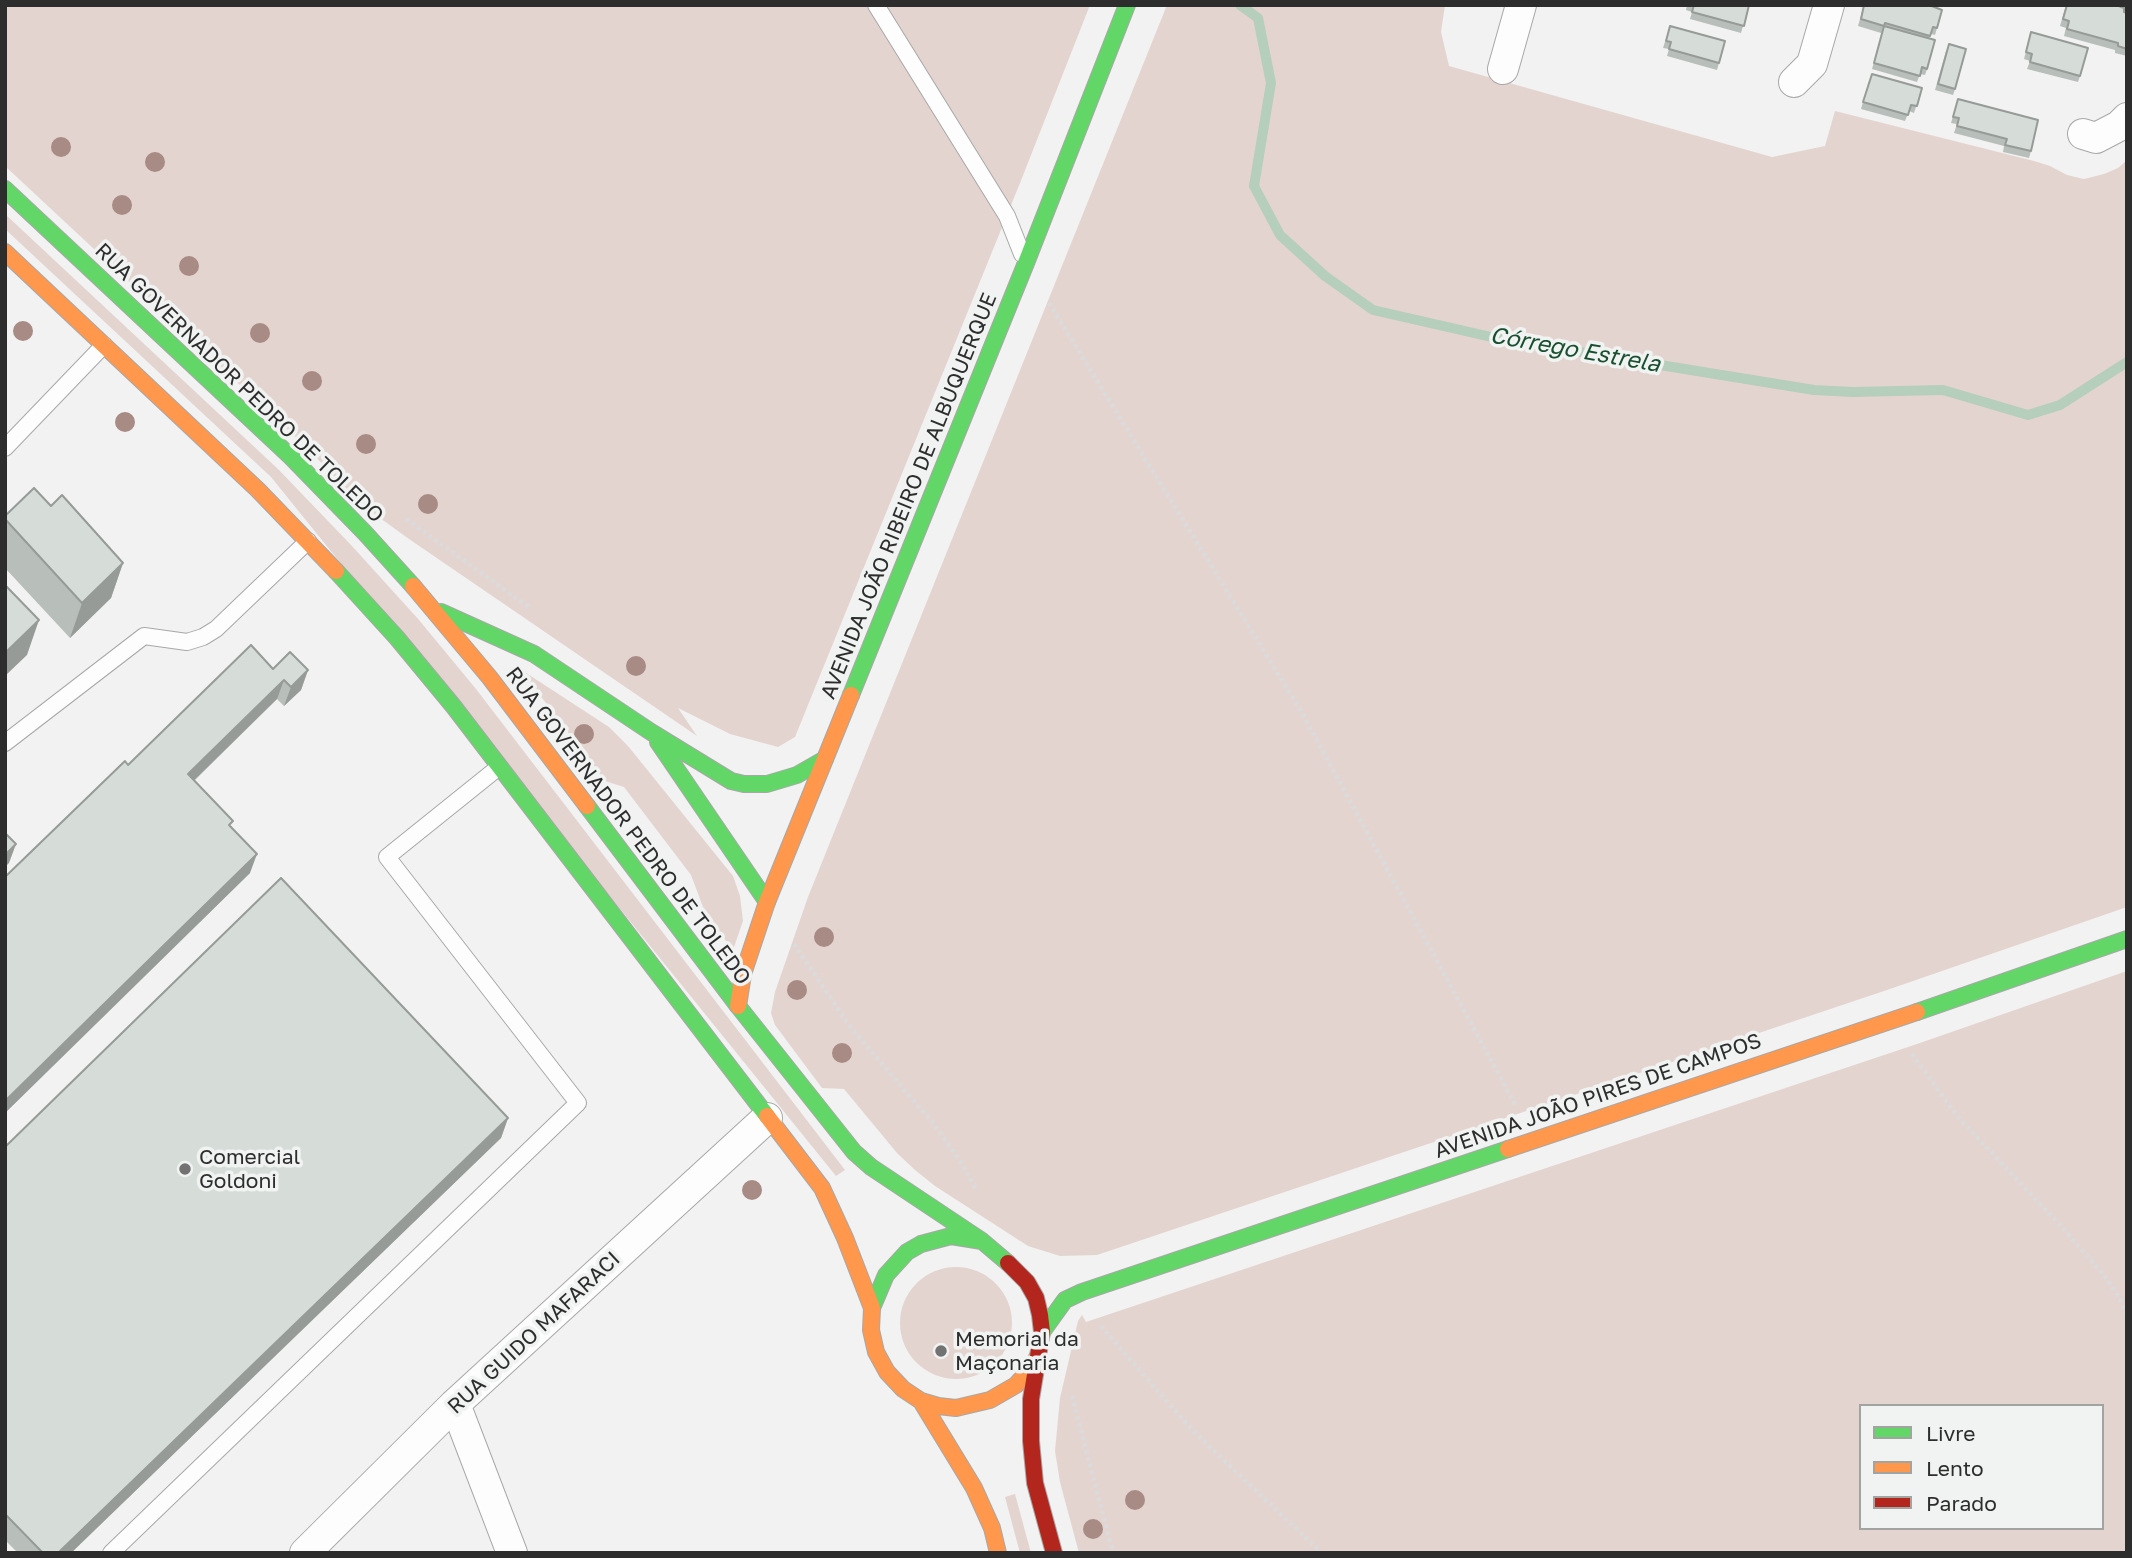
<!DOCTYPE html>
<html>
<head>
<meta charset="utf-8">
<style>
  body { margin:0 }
  #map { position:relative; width:2132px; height:1558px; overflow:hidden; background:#f1f2f1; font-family:"Golos Text",sans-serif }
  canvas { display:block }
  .frame { position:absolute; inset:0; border:7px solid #2c2d2c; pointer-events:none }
  .legend { position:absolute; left:1859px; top:1404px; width:245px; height:126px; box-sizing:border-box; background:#f0f3f1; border:2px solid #a2a4a2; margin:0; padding:9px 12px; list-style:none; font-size:21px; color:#2c2d2c }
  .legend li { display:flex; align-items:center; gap:14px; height:35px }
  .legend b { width:35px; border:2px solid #a2a4a2 }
</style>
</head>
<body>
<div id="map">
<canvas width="2132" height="1558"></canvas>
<div class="frame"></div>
<ul class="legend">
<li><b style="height:9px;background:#63d668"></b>Livre</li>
<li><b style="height:9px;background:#ff974d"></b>Lento</li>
<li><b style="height:9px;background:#b3261e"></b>Parado</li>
</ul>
</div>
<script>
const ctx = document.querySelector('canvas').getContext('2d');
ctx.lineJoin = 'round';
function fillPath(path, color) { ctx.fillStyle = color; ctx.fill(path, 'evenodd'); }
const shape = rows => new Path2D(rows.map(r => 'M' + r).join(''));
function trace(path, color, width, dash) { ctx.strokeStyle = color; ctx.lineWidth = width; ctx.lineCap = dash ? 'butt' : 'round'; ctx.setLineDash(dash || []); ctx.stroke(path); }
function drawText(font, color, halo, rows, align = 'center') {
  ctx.font = font + ' "Golos Text",sans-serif'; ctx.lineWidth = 7; ctx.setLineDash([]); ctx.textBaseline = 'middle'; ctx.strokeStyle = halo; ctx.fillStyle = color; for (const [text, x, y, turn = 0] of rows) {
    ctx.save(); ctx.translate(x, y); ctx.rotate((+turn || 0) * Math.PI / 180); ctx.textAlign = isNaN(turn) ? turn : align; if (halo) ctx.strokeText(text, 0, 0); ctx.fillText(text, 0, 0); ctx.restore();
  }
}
const green = shape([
  [5,5,1090,5,1020,183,795,737,778,747,730,734,678,708,697,736,409,539,362,505,303,444,5,166],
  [1167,5,1445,5,1441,32,1449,66,1772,157,1825,146,1835,111,2034,161,2050,166,2067,175,2084,179,2104,174,2118,168,2127,160,2127,907,1887,990,1097,1255,1060,1256,1028,1246,935,1186,915,1170,897,1153,844,1089,822,1088,775,1025,771,1013,775,992,808,897],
  [5,214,278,469,352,546,419,620,476,689,845,1170,836,1176,271,477,5,229],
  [520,669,609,727,628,746,733,876,740,896,743,921,733,950,706,915,691,875,624,787,605,781],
  [2127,971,2127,1553,1079,1553,1060,1482,1055,1451,1060,1398,1078,1321,1082,1315,1086,1322,1917,1044],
  [1861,1406,2102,1406,2102,1528,1861,1528],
  '900 1323a56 56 0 1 1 112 0a56 56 0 1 1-112 0Z',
  [1015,1494,1031,1553,1020,1553,1005,1497]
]);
const stream = shape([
  [1240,5,1258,18,1271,83,1254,186,1280,235,1325,276,1373,310,1500,339,1814,390,1853,392,1943,390,2028,415,2060,405,2127,362]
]);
const path = shape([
  [1049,303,1301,711,1516,1106],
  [406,519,530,608],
  [794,944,851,1028,933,1123,960,1161,976,1189],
  [1912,1054,1958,1117,2062,1227,2104,1275,2120,1299,2127,1315],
  [1101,1326,1193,1431,1322,1553],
  [1072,1396,1113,1553]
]);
const lane = shape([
  [876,5,1007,216,1022,254],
  [5,448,104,345],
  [5,743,144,636,187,642,203,637,216,629,308,541],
  [111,1553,578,1103,387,857,499,767]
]);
const street = shape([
  [1503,69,1521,5],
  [1794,82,1812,64,1829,5],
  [2083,134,2096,138,2119,126,2127,118],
  [455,1404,512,1553],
  [305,1553,455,1404,767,1118]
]);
const fast = shape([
  [5,189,291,457,365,533,413,586],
  [336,571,397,638,454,707,767,1116],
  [441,612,534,654,651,732,731,781,744,784,767,784,797,775,825,759],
  [851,695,1026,263,1127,5],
  [658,742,767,902],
  [587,806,738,1006,854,1152,871,1167,982,1241,1008,1263],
  [1917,1012,2127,939],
  [872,1308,886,1275,907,1252,921,1244,951,1236,982,1241],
  [1042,1332,1065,1300,1082,1292,1508,1149]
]);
const slow = shape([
  [5,252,258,490,336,571],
  [413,586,490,678,587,806],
  [738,1006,743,974,767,902,851,695],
  [767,1116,822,1188,845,1238,872,1308,871,1330,876,1352,887,1372,903,1389,921,1401,974,1488,992,1528,998,1553],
  [1508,1149,1917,1012],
  [921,1401,938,1406,956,1408,990,1400,1016,1385,1031,1368,1038,1356]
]);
const jam = shape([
  [1008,1263,1027,1282,1036,1298,1040,1315,1042,1332,1031,1399,1031,1441,1035,1483,1054,1553]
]);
const trees = [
  [61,147],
  [155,162],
  [122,205],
  [189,266],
  [23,331],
  [260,333],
  [312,381],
  [125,422],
  [366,444],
  [428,504],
  [636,666],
  [584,734],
  [824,937],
  [797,990],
  [842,1053],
  [752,1190],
  [1135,1500],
  [1093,1529]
];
const wall = shape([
  [1687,5,1749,5,1741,33,1690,19,1692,12,1686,10],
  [1864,5,1929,5,1942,10,1935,35,1931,34,1929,38,1927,69,1925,75,1920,74,1917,82,1872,69,1883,30,1881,33,1858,26],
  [2066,5,2127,5,2127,9,2124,9,2124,12,2127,13,2127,56,2115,53,2115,50,2064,36,2066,28,2060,26],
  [1670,26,1719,63,1717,70,1667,56,1669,49,1663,48],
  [2031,32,2080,76,2078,82,2027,69,2030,61,2024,59],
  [1946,51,1955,89,1953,95,1935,90],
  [1869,81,1922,88,1914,113,1909,111,1905,121,1861,109],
  [1958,99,2031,151,2029,158,2003,152,2004,146,1954,133,1957,124,1951,123],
  [51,506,123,563,111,598,70,638,5,568,5,516],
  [273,669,308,670,301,690,284,706,277,699,194,781,231,827,250,873,5,1113,5,877,128,765],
  [508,1118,501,1138,71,1553,18,1553,5,1540,5,1147]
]);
const shadedWall = shape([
  [123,563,111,598,70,638,82,603],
  [39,620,27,655,5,676,5,653],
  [308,670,301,690,284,706,291,687],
  [284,680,277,699,181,793,188,774],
  [16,844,9,863,5,867,5,855],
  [257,854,250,873,5,1113,5,1101],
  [508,1118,501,1138,71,1553,58,1553]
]);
const building = shape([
  [1694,5,1749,5,1744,26,1692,12,1694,5],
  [1864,5,1929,5,1942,10,1937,28,1933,27,1930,36,1885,23,1884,26,1861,19,1864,5],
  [2067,5,2116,5,2124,8,2124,12,2127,13,2127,49,2118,46,2118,43,2067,29,2069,21,2063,19,2067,5],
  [1670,26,1725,41,1719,63,1669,49,1671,42,1666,41,1670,26],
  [1884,26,1935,40,1927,69,1922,67,1920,76,1874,63,1884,26],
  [2031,32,2088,48,2080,76,2030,62,2032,54,2026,52,2031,32],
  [1949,44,1966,49,1955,89,1938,84,1949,44],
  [1872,74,1922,88,1917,106,1911,105,1908,115,1863,102,1872,74],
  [1958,99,2038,120,2031,151,2005,145,2007,139,1957,126,1959,118,1953,117,1958,99],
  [34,488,51,506,62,495,123,563,82,603,5,519,5,516,34,488],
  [5,585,39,620,5,653,5,585],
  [251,645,273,669,290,652,308,670,291,687,284,680,188,774,233,821,229,825,257,854,5,1101,5,877,125,761,128,765,251,645],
  [5,833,16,844,5,855,5,833],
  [281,878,508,1118,58,1553,43,1553,5,1514,5,1147,281,878]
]);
const markers = [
  [185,1169,7,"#717271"],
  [941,1351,7,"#717271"]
];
const streetNames = [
  ["RUA GOVERNADOR PEDRO DE TOLEDO",239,383,44],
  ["AVENIDA JOÃO RIBEIRO DE ALBUQUERQUE",909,496,-68],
  ["RUA GOVERNADOR PEDRO DE TOLEDO",628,826,53],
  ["AVENIDA JOÃO PIRES DE CAMPOS",1598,1096,-19],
  ["RUA GUIDO MAFARACI",534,1333,-43]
];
const poiNames = [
  ["Comercial",199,1157],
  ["Goldoni",199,1181],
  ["Memorial da",955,1339],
  ["Maçonaria",955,1363]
];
const waterNames = [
  ["Córrego Estrela",1575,350,10]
];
fillPath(green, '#e4d4d0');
trace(stream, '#b6cebc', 10);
trace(lane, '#a7a8a7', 18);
trace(street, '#a7a8a7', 32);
trace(fast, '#a7a8a7', 18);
trace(slow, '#a7a8a7', 18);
trace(jam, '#a7a8a7', 18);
trace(path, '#dadbdb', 4.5, [3.5, 3.5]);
trace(lane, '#fdfdfd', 16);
trace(street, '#fdfdfd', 30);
trace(fast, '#63d668', 16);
trace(slow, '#ff974d', 16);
trace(jam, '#b3261e', 16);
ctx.fillStyle = '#a88b84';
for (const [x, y] of trees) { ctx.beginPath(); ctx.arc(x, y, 10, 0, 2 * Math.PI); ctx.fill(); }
fillPath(wall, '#b8beba');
fillPath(shadedWall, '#969b97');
fillPath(building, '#d6ddd8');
trace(building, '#969b97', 2);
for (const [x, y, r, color] of markers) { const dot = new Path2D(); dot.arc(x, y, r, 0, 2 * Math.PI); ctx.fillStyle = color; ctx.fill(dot); trace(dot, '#f0f3f1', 2.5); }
drawText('21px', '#2c2d2c', '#f0f3f1', streetNames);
drawText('21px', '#2c2d2c', '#f0f3f1', poiNames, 'left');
drawText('italic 23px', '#184f2e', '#f0f3f1', waterNames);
</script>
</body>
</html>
